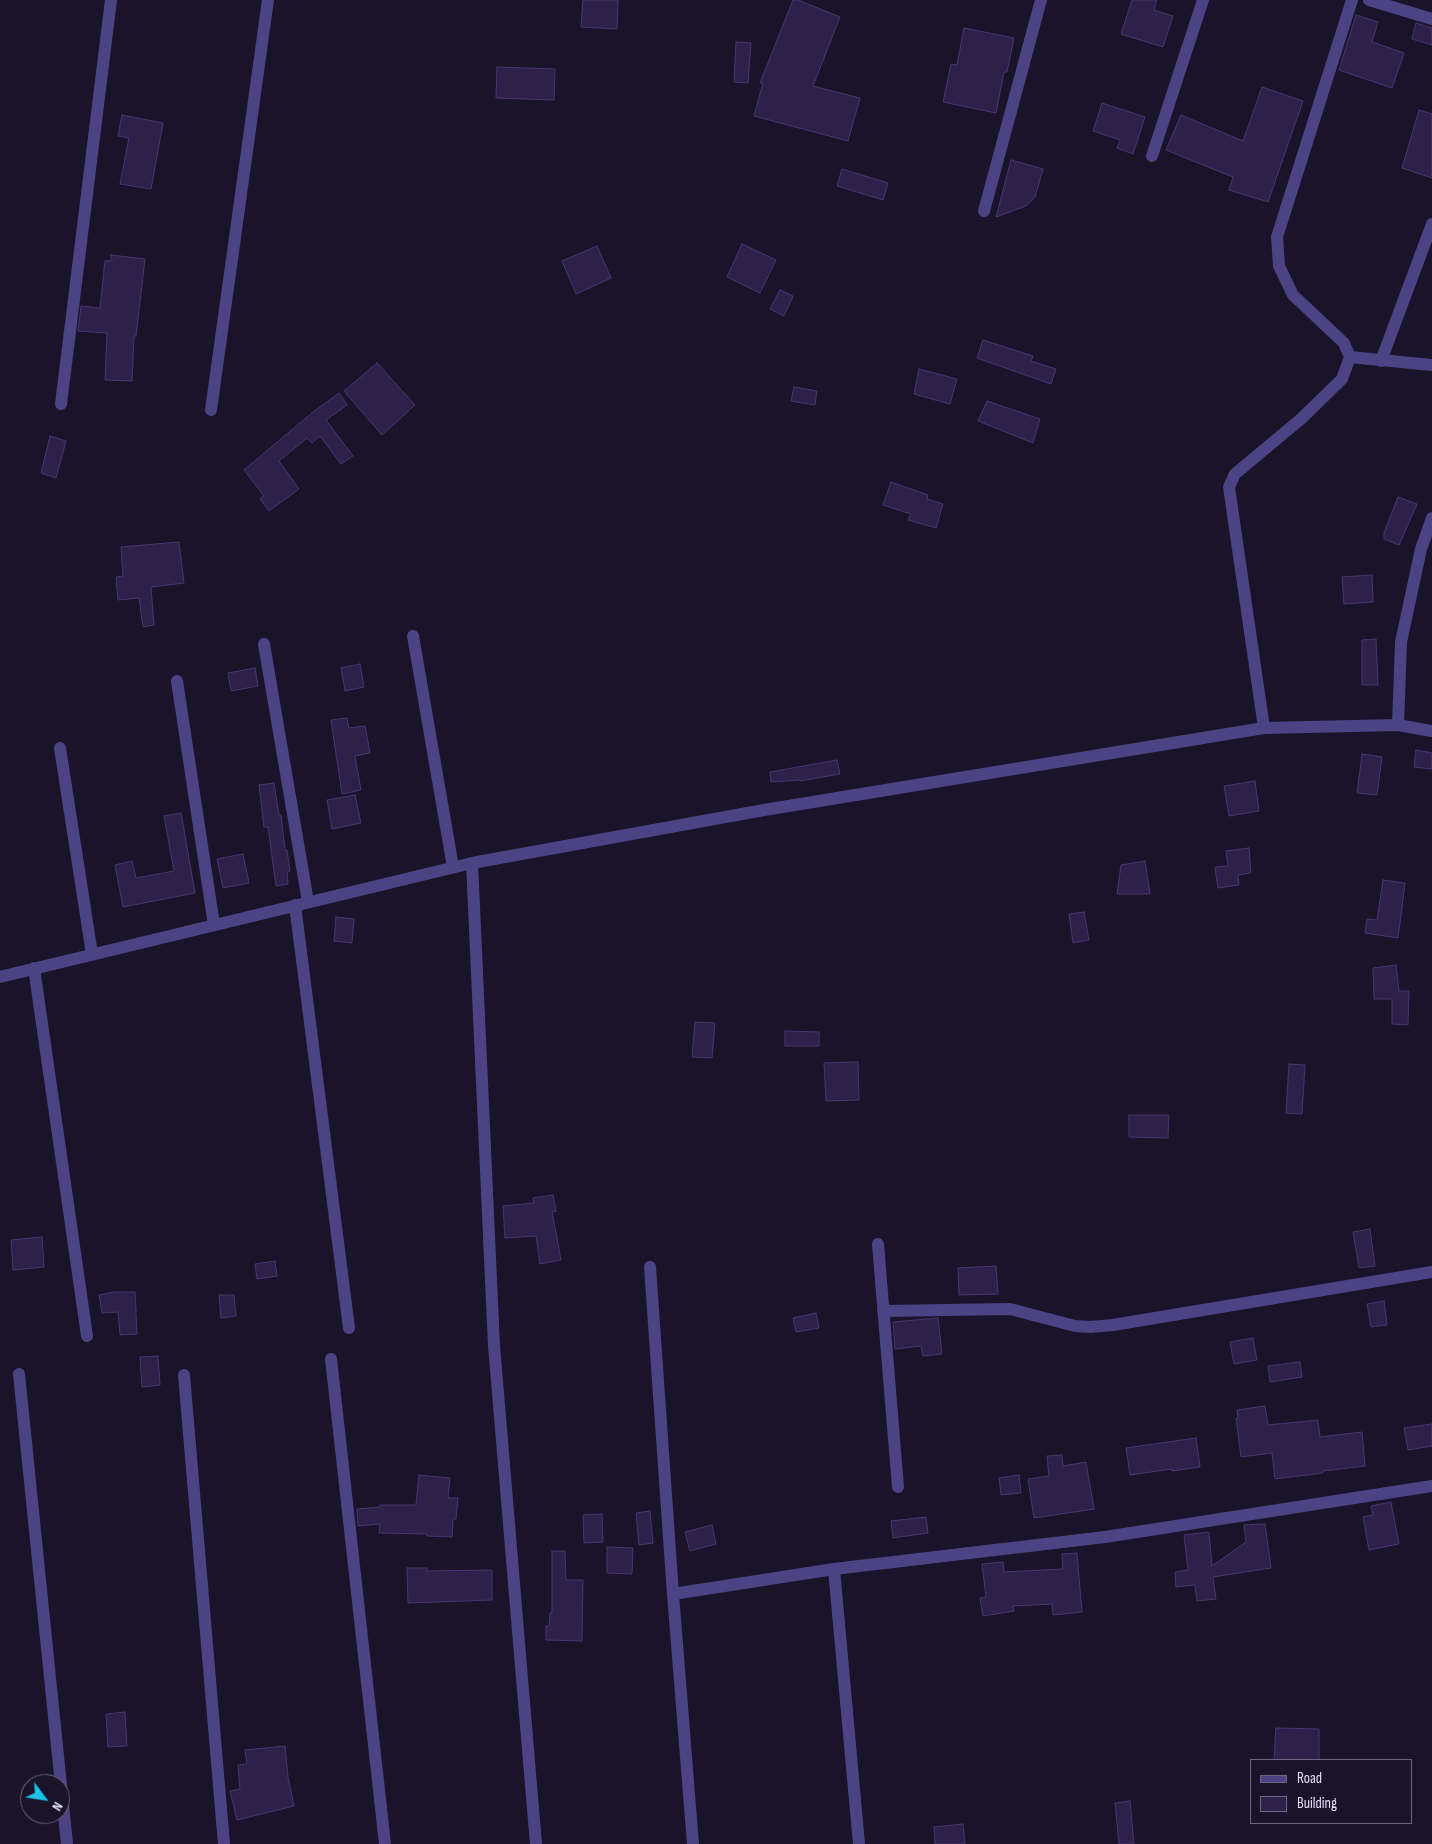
<!DOCTYPE html>
<html>
<head>
<meta charset="utf-8">
<style>
  body { margin:0 }
  #map { position:relative; width:1432px; height:1844px; overflow:hidden; background:#1a142a; font-family:"Sofia Sans Condensed",sans-serif }
  canvas { display:block }
  .legend { position:absolute; left:1250px; top:1759px; width:162px; height:65px; box-sizing:border-box; background:#1a142a; border:1px solid #6c667e; margin:0; padding:6px 9px; list-style:none; font-size:15px; color:#e6e0fc }
  .legend li { display:flex; align-items:center; gap:10px; height:25px }
  .legend b { width:25px; border:1px solid #6c667e }
  .north { position:absolute; left:20px; top:1774px; width:50px; height:50px; box-sizing:border-box; background:#1a142a; border:1px solid #6c667e; border-radius:50%; rotate:121deg; font-size:14px; font-weight:700; line-height:20px; text-align:center; color:#e6e0fc }
  .north::after { content:''; display:block; margin:auto; width:18px; height:22px; background:#1ec1ea; clip-path:polygon(50% 0,100% 100%,50% 72%,0 100%) }
</style>
</head>
<body>
<div id="map">
<canvas width="1432" height="1844"></canvas>
<ul class="legend">
<li><b style="height:6px;background:#4c4384"></b>Road</li>
<li><b style="height:14px;background:#2d2149"></b>Building</li>
</ul>
<div class="north">N</div>
</div>
<script>
const ctx = document.querySelector('canvas').getContext('2d');
ctx.lineJoin = 'round';
function fillPath(path, color) { ctx.fillStyle = color; ctx.fill(path, 'evenodd'); }
const shape = rows => new Path2D(rows.map(r => 'M' + r).join(''));
function trace(path, color, width, dash) { ctx.strokeStyle = color; ctx.lineWidth = width; ctx.lineCap = dash ? 'butt' : 'round'; ctx.setLineDash(dash || []); ctx.stroke(path); }
const building = shape([
  [583,0,618,0,617,29,581,27,583,0],
  [793,0,798,0,840,17,813,86,860,98,848,141,754,116,763,83,760,83,793,0],
  [1132,0,1157,0,1154,10,1173,16,1163,47,1121,34,1132,0],
  [1356,15,1378,22,1372,42,1404,53,1392,88,1339,70,1356,15],
  [1416,23,1432,28,1432,45,1412,39,1416,23],
  [964,28,1014,38,1007,72,1004,72,996,113,943,102,951,64,957,65,964,28],
  [736,42,751,43,748,83,734,82,736,42],
  [497,67,555,69,554,100,496,98,497,67],
  [1262,87,1303,101,1268,202,1229,190,1233,177,1166,150,1181,115,1243,141,1262,87],
  [1102,103,1145,117,1133,154,1117,148,1120,140,1093,131,1102,103],
  [1419,110,1432,114,1432,178,1402,168,1419,110],
  [122,115,163,123,151,189,120,184,129,138,118,136,122,115],
  [1011,160,1043,169,1035,197,1026,206,996,217,1011,160],
  [842,169,888,183,883,200,837,186,842,169],
  [742,244,776,260,760,293,727,277,742,244],
  [597,246,611,278,576,294,562,261,597,246],
  [111,255,145,259,136,336,134,336,132,381,105,380,107,333,78,331,81,306,100,308,105,261,111,261,111,255],
  [780,290,793,296,784,316,770,309,780,290],
  [983,340,1033,356,1031,361,1056,369,1051,384,977,358,983,340],
  [377,363,415,405,382,435,344,391,377,363],
  [919,369,957,379,950,404,914,394,919,369],
  [794,387,817,391,815,405,791,401,794,387],
  [339,393,347,405,326,420,353,456,341,464,320,436,312,443,307,438,279,461,299,489,269,511,260,499,264,496,244,470,313,412,339,393],
  [987,401,1040,419,1033,443,978,421,987,401],
  [50,436,66,441,56,478,41,473,50,436],
  [891,482,928,495,927,499,943,504,936,528,908,520,911,514,883,505,891,482],
  [1398,497,1417,504,1399,545,1384,539,1384,533,1398,497],
  [179,542,184,583,151,587,154,625,143,627,139,598,118,600,116,577,123,576,121,547,179,542],
  [1372,575,1373,602,1344,604,1342,577,1372,575],
  [1376,639,1378,685,1362,685,1362,640,1376,639],
  [360,664,364,687,345,691,341,668,360,664],
  [255,668,258,686,231,691,228,673,255,668],
  [347,718,349,728,365,726,370,753,355,756,361,790,342,794,331,720,347,718],
  [1416,750,1432,753,1432,769,1414,767,1416,750],
  [1362,754,1382,757,1377,795,1357,793,1362,754],
  [837,760,840,774,800,781,800,780,771,782,770,772,837,760],
  [1255,781,1259,811,1229,816,1224,786,1255,781],
  [274,783,279,815,281,815,285,850,287,850,290,871,287,872,288,884,276,886,268,827,264,827,259,785,274,783],
  [355,795,361,823,332,829,327,800,355,795],
  [181,813,195,893,123,907,115,865,132,861,136,878,174,871,164,816,181,813],
  [1249,848,1251,873,1238,875,1239,885,1218,888,1215,867,1228,866,1226,851,1249,848],
  [243,854,249,883,223,888,217,859,243,854],
  [1145,861,1150,894,1117,894,1121,865,1145,861],
  [1383,880,1405,883,1398,938,1365,933,1367,919,1377,920,1383,880],
  [1084,912,1089,940,1073,943,1069,914,1084,912],
  [336,917,354,919,352,943,334,941,336,917],
  [1396,965,1399,991,1409,991,1408,1025,1392,1024,1392,999,1374,999,1373,968,1396,965],
  [695,1022,715,1023,712,1058,692,1057,695,1022],
  [785,1031,819,1032,819,1046,785,1046,785,1031],
  [858,1062,859,1100,826,1101,824,1063,858,1062],
  [1289,1064,1305,1065,1302,1114,1286,1113,1289,1064],
  [1129,1115,1169,1115,1168,1138,1129,1137,1129,1115],
  [553,1195,556,1211,552,1212,561,1260,540,1264,536,1236,505,1238,503,1206,534,1203,533,1198,553,1195],
  [1370,1229,1375,1266,1359,1268,1353,1232,1370,1229],
  [42,1237,44,1267,13,1270,11,1240,42,1237],
  [275,1261,277,1276,257,1279,255,1264,275,1261],
  [996,1266,998,1294,959,1295,958,1268,996,1266],
  [114,1292,135,1292,137,1334,120,1335,118,1312,102,1313,99,1295,114,1292],
  [219,1295,234,1295,236,1316,221,1318,219,1295],
  [1384,1301,1387,1325,1371,1327,1367,1304,1384,1301],
  [816,1313,819,1328,796,1332,793,1318,816,1313],
  [938,1318,942,1354,923,1356,921,1346,895,1349,893,1322,938,1318],
  [1253,1338,1257,1360,1234,1364,1230,1342,1253,1338],
  [158,1356,160,1385,142,1387,140,1357,158,1356],
  [1300,1362,1302,1377,1270,1382,1268,1366,1300,1362],
  [1265,1406,1268,1425,1318,1420,1320,1437,1362,1432,1365,1466,1323,1471,1323,1473,1275,1479,1272,1453,1241,1457,1236,1418,1238,1418,1237,1410,1265,1406],
  [1432,1424,1432,1446,1408,1450,1404,1428,1432,1424],
  [1196,1438,1200,1467,1172,1471,1172,1469,1130,1475,1126,1448,1196,1438],
  [1062,1455,1063,1466,1086,1462,1094,1509,1034,1518,1028,1479,1049,1476,1047,1456,1062,1455],
  [419,1475,450,1478,448,1498,458,1498,456,1519,453,1519,452,1537,427,1536,427,1534,379,1533,380,1524,358,1526,357,1509,380,1507,380,1505,416,1505,419,1475],
  [1019,1475,1021,1493,1001,1495,999,1478,1019,1475],
  [1391,1502,1399,1544,1369,1550,1363,1517,1373,1515,1371,1506,1391,1502],
  [650,1511,653,1543,639,1545,636,1513,650,1511],
  [602,1514,603,1542,584,1543,583,1515,602,1514],
  [926,1517,928,1533,893,1538,891,1521,926,1517],
  [1265,1524,1271,1568,1213,1577,1216,1599,1197,1601,1195,1585,1176,1587,1175,1572,1188,1570,1184,1535,1209,1532,1212,1566,1246,1542,1244,1525,1265,1524],
  [712,1525,716,1544,690,1551,685,1532,712,1525],
  [607,1547,633,1548,632,1574,607,1573,607,1547],
  [552,1551,565,1551,566,1580,583,1580,582,1641,546,1640,546,1626,549,1626,550,1613,552,1613,552,1551],
  [1077,1553,1082,1612,1053,1615,1052,1604,1013,1606,1014,1611,983,1616,980,1598,986,1597,982,1564,1003,1562,1004,1572,1063,1569,1062,1554,1077,1553],
  [407,1568,427,1568,427,1571,492,1570,492,1600,408,1603,407,1568],
  [125,1712,127,1746,108,1747,106,1714,125,1712],
  [1276,1728,1319,1729,1319,1760,1274,1760,1276,1728],
  [285,1746,288,1777,294,1806,237,1820,230,1791,240,1789,238,1765,247,1764,245,1750,285,1746],
  [1130,1801,1134,1844,1119,1844,1115,1803,1130,1801],
  [963,1824,965,1844,935,1844,934,1827,963,1824]
]);
const minor = shape([
  [1369,0,1432,19],
  [1152,156,1203,0],
  [984,211,1041,0],
  [1350,357,1432,365],
  [1381,361,1432,224],
  [61,404,111,0],
  [211,410,268,0],
  [413,636,453,867],
  [264,644,308,902],
  [177,681,214,925],
  [1398,725,1401,642,1421,549,1432,518],
  [1264,728,1229,487,1235,474,1302,418,1342,379,1350,357,1344,343,1293,295,1279,266,1277,237,1352,0],
  [60,748,92,954],
  [472,863,494,1346,536,1844],
  [295,905,349,1328],
  [34,968,87,1336],
  [0,977,472,863,764,810,1264,728,1398,725,1432,731],
  [878,1244,898,1487],
  [650,1267,673,1594,693,1844],
  [883,1311,1010,1309,1075,1326,1091,1327,1113,1325,1432,1272],
  [331,1359,385,1844],
  [19,1374,67,1844],
  [184,1375,224,1844],
  [834,1569,859,1844],
  [673,1594,834,1569,1105,1537,1432,1486]
]);
fillPath(building, '#2d2149');
trace(building, '#483673', 1);
trace(minor, '#4c4384', 12);
</script>
</body>
</html>
